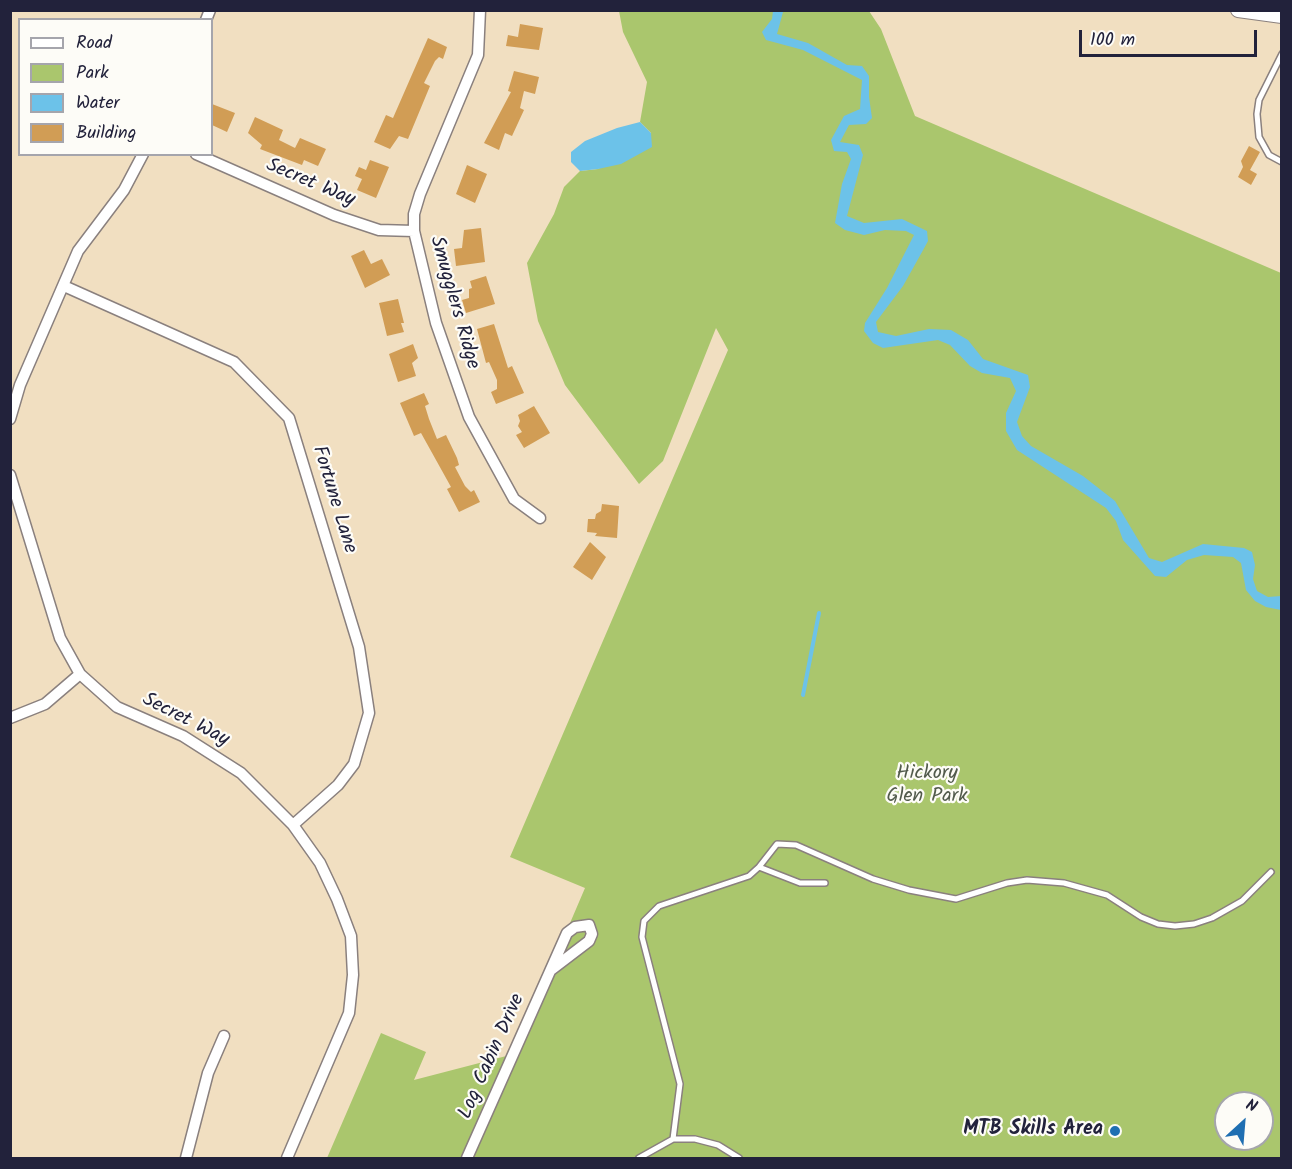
<!DOCTYPE html>
<html>
<head>
<meta charset="utf-8">
<style>
  body { margin:0 }
  #map { position:relative; width:1292px; height:1169px; overflow:hidden; background:#f1dfc1; font-family:Kalam,sans-serif }
  canvas { display:block }
  .frame { position:absolute; inset:0; border:12px solid #22223b; pointer-events:none }
  .legend { position:absolute; left:18px; top:18px; width:195px; height:138px; box-sizing:border-box; background:#fdfcf7; border:2px solid #a5a5ac; margin:0; padding:8px 10px; list-style:none; font-size:18px; color:#22223b }
  .legend li { display:flex; align-items:center; gap:12px; height:30px }
  .legend b { width:30px; border:2px solid #a5a5ac }
  .north { position:absolute; left:1214px; top:1091px; width:60px; height:60px; box-sizing:border-box; background:#fdfcf7; border:2px solid #a5a5ac; border-radius:50%; rotate:26deg; font-size:16px; font-weight:700; line-height:24px; text-align:center; color:#22223b }
  .north::after { content:''; display:block; margin:auto; width:21px; height:27px; background:#1f6fb2; clip-path:polygon(50% 0,100% 100%,50% 72%,0 100%) }
  .scale { position:absolute; left:1079px; top:30px; width:178px; height:27px; box-sizing:border-box; border:3px solid #22223b; border-top:0; padding-left:8px; font-size:18px; line-height:21px; white-space:nowrap; color:#22223b; -webkit-text-stroke:4px #fdfcf7; paint-order:stroke }
</style>
</head>
<body>
<div id="map">
<canvas width="1292" height="1169"></canvas>
<div class="frame"></div>
<ul class="legend">
<li><b style="height:8px;background:#fff"></b>Road</li>
<li><b style="height:16px;background:#aac66d"></b>Park</li>
<li><b style="height:16px;background:#6cc2e9"></b>Water</li>
<li><b style="height:16px;background:#d19d55"></b>Building</li>
</ul>
<div class="north">N</div>
<div class="scale">100 m</div>
</div>
<script>
const ctx = document.querySelector('canvas').getContext('2d');
ctx.lineJoin = 'round';
function fillPath(path, color) { ctx.fillStyle = color; ctx.fill(path, 'evenodd'); }
const shape = rows => new Path2D(rows.map(r => 'M' + r).join(''));
function trace(path, color, width, dash) { ctx.strokeStyle = color; ctx.lineWidth = width; ctx.lineCap = dash ? 'butt' : 'round'; ctx.setLineDash(dash || []); ctx.stroke(path); }
function drawText(font, color, halo, rows, align = 'center') {
  ctx.font = font + ' Kalam,sans-serif'; ctx.lineWidth = 4.5; ctx.setLineDash([]); ctx.textBaseline = 'middle'; ctx.strokeStyle = halo; ctx.fillStyle = color; for (const [text, x, y, turn = 0] of rows) {
    ctx.save(); ctx.translate(x, y); ctx.rotate((+turn || 0) * Math.PI / 180); ctx.textAlign = isNaN(turn) ? turn : align; if (halo) ctx.strokeText(text, 0, 0); ctx.fillText(text, 0, 0); ctx.restore();
  }
}
const green = shape([
  [619,11,869,11,881,29,915,116,1281,273,1281,1158,327,1158,381,1033,426,1052,414,1080,514,1054,585,888,510,857,728,350,716,328,663,461,639,484,565,385,538,321,527,263,554,214,564,187,580,171,598,169,651,133,640,122,647,82,623,32],
  [1226,1103,1262,1103,1262,1139,1226,1139]
]);
const water = shape([
  [773,11,783,12,777,34,808,43,847,65,862,66,869,76,869,97,872,118,866,124,849,125,840,142,859,145,863,155,847,216,864,223,902,219,927,231,928,241,922,252,903,286,876,322,878,332,896,336,929,329,951,330,968,340,983,359,1028,375,1030,387,1017,422,1022,436,1031,446,1083,476,1115,501,1149,558,1162,562,1203,544,1244,548,1252,552,1255,565,1253,579,1257,591,1268,597,1281,596,1281,610,1266,607,1255,601,1246,590,1241,563,1233,557,1204,555,1187,560,1166,577,1155,576,1123,540,1116,521,1106,508,1017,450,1006,431,1006,413,1016,391,1010,378,982,373,970,366,950,345,938,340,883,348,873,343,864,331,865,323,887,288,914,235,906,231,885,230,864,235,845,230,835,223,842,184,851,159,847,152,834,151,831,140,844,116,860,109,862,80,803,50,766,40,762,32,772,19],
  [640,122,651,133,652,147,621,164,598,169,580,171,571,162,571,152,585,141,617,128]
]);
const stream = shape([
  [803,695,819,613]
]);
const building = shape([
  [520,24,543,28,539,50,506,46,508,35,518,37],
  [428,38,447,47,443,59,439,57,435,61,424,83,430,86,408,139,399,136,390,149,374,142,386,115,393,118],
  [514,71,539,77,535,94,524,91,520,108,524,110,512,136,505,133,499,150,484,143,511,92,508,91],
  [212,104,235,113,227,132,212,125],
  [255,117,283,130,279,140,295,148,300,138,326,149,318,166,304,160,302,165,260,149,262,145,248,133],
  [1249,146,1260,152,1250,170,1257,174,1251,185,1238,177,1243,167,1241,161],
  [370,160,389,167,376,198,357,190,362,179,355,176,359,167,366,170],
  [467,165,487,174,475,203,456,194],
  [481,228,485,262,456,266,454,249,462,248,464,230],
  [364,250,371,264,382,259,390,275,365,288,351,256],
  [486,276,495,304,466,313,462,300,469,298,469,289,472,288,470,281],
  [398,299,404,323,401,323,404,332,387,336,379,303],
  [494,324,508,368,512,366,524,393,496,404,491,392,497,389,497,380,489,362,486,363,477,329],
  [413,344,418,358,412,363,416,376,398,382,389,354],
  [424,393,429,404,425,406,429,419,437,439,446,435,457,458,459,465,455,467,465,486,471,492,474,490,480,502,459,512,447,489,451,487,421,433,414,436,400,403],
  [534,406,550,433,524,448,516,435,522,432,518,426,520,421,518,415],
  [602,504,619,506,617,538,595,536,597,533,587,532,588,519,595,519,596,514,601,511],
  [590,542,606,557,592,580,573,567]
]);
const service = shape([
  [1282,54,1259,100,1257,114,1259,137,1269,155,1282,162],
  [759,867,777,844,796,845,873,879,909,890,956,899,1007,883,1027,880,1064,883,1107,895,1141,917,1158,924,1175,926,1194,924,1212,918,1242,901,1271,872],
  [673,1139,680,1084,642,937,644,921,659,906,749,876,759,867,800,883,825,883],
  [639,1158,673,1139,695,1139,718,1145,739,1158]
]);
const minor = shape([
  [480,10,478,55,420,194,414,214,414,231,436,323,469,417,514,499,540,518],
  [206,20,210,10],
  [196,154,334,215,379,230,414,231],
  [64,286,234,362,289,418,359,647,369,713,354,764,338,785,293,825],
  [10,419,20,385,78,251,124,190,143,154],
  [10,475,60,638,80,674,117,707,183,736,241,773,293,825,320,863,337,899,351,936,353,975,349,1013,287,1158],
  [10,718,45,704,80,674],
  [186,1158,208,1073,224,1036],
  [467,1158,567,933,575,927,589,925,592,934,589,941,551,970]
]);
const tertiary = shape([
  [1238,10,1282,16]
]);
const markers = [
  [1115,1131,6,"#1f6fb2"]
];
const streetNames = [
  ["Secret Way",310,184,23],
  ["Smugglers Ridge",453,303,74],
  ["Fortune Lane",333,500,73],
  ["Secret Way",185,721,27],
  ["Log Cabin Drive",493,1057,-66]
];
const parkNames = [
  ["Hickory",927,775],
  ["Glen Park",927,798]
];
const poiNames = [
  ["MTB Skills Area",1103,1131]
];
fillPath(green, '#aac66d');
fillPath(water, '#6cc2e9');
trace(stream, '#6cc2e9', 4);
fillPath(building, '#d19d55');
trace(service, '#8a807e', 8);
trace(minor, '#8a807e', 13);
trace(tertiary, '#8a807e', 16);
trace(service, '#fff', 5);
trace(minor, '#fff', 10);
trace(tertiary, '#fff', 14);
for (const [x, y, r, color] of markers) { const dot = new Path2D(); dot.arc(x, y, r, 0, 2 * Math.PI); ctx.fillStyle = color; ctx.fill(dot); trace(dot, '#fdfcf7', 2); }
drawText('20px', '#22223b', '#fdfcf7', streetNames);
drawText('20px', '#525b4c', '#fdfcf7', parkNames);
drawText('bold 20px', '#22223b', '#fdfcf7', poiNames, 'right');
</script>
</body>
</html>
